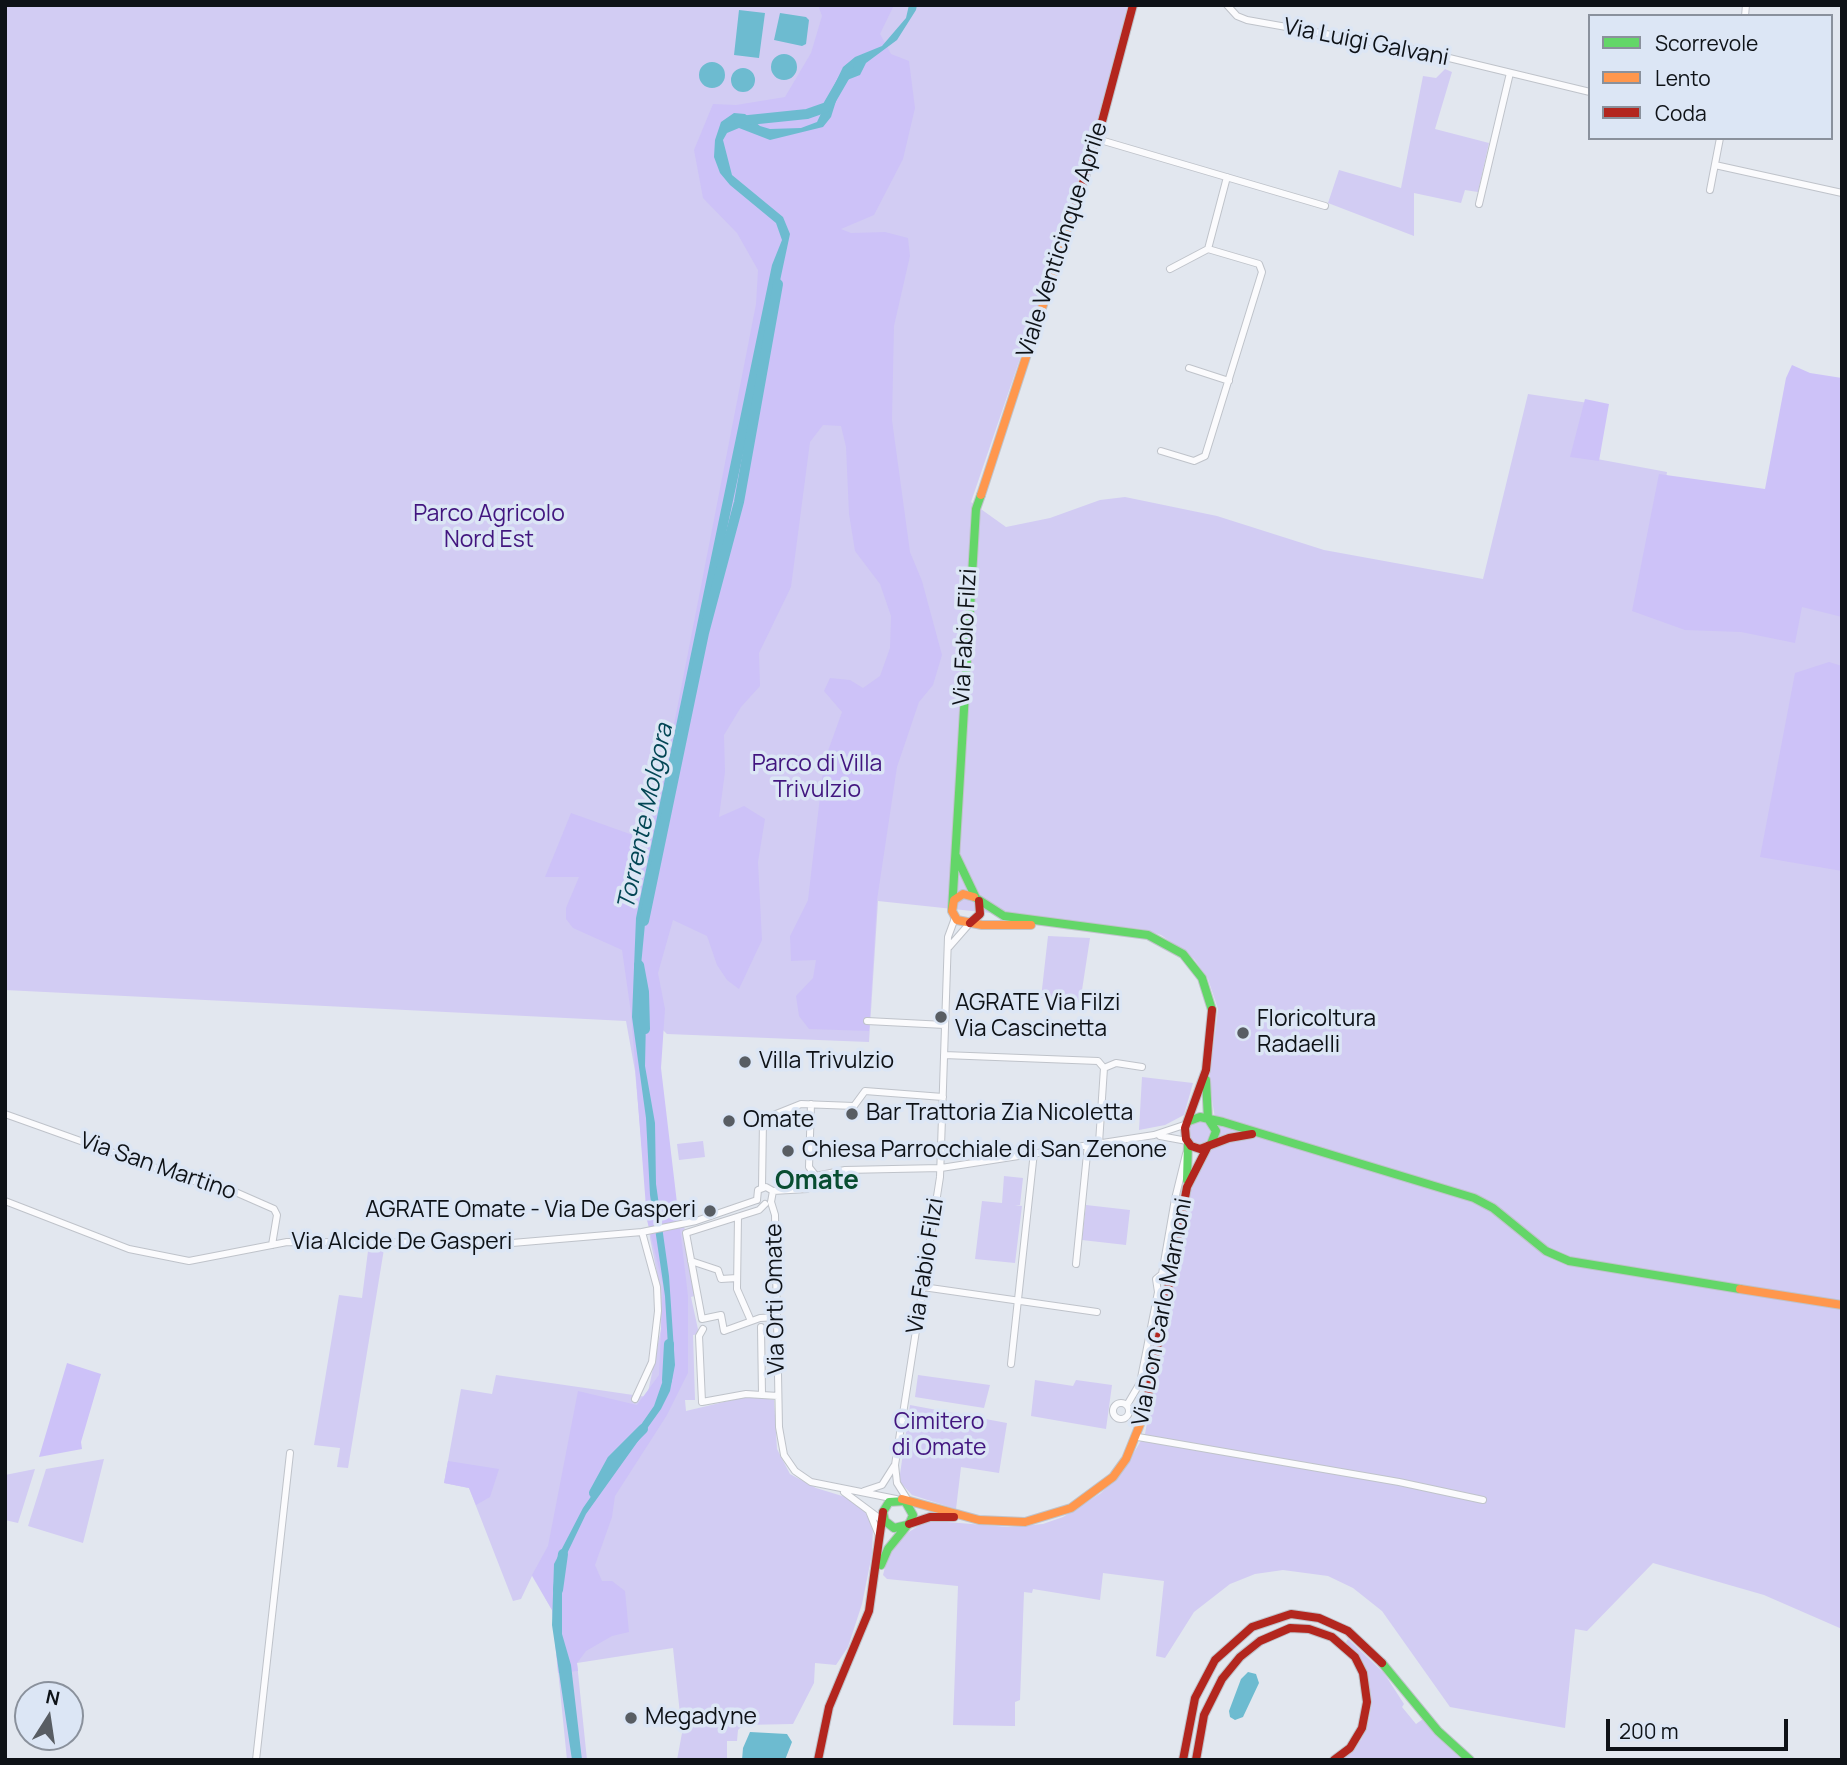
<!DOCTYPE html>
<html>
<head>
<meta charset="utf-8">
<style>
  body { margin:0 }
  #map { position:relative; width:1847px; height:1765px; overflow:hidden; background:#e2e7ef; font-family:Manrope,sans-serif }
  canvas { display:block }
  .frame { position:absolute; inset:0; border:7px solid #0e1217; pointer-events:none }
  .legend { position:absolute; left:1588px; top:14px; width:245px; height:126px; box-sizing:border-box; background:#dce6f5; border:2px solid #8a919c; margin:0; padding:9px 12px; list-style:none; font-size:21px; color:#0e1217 }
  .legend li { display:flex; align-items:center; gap:14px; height:35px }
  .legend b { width:35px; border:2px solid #8a919c }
  .north { position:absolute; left:14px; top:1681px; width:70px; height:70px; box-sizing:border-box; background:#dce6f5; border:2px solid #8a919c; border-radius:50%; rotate:12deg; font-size:19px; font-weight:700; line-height:28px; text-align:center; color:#0e1217 }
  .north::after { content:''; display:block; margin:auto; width:24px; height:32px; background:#585d63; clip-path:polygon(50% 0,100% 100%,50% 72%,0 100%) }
  .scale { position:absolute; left:1606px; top:1719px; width:182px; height:32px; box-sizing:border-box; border:4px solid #0e1217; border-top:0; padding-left:9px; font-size:21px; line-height:24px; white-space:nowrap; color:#0e1217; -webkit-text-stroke:5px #dce6f5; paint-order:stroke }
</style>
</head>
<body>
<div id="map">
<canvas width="1847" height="1765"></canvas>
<div class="frame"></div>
<ul class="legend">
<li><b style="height:9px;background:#63d668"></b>Scorrevole</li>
<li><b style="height:9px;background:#ff974d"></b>Lento</li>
<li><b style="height:9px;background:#b3261e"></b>Coda</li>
</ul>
<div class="north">N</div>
<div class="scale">200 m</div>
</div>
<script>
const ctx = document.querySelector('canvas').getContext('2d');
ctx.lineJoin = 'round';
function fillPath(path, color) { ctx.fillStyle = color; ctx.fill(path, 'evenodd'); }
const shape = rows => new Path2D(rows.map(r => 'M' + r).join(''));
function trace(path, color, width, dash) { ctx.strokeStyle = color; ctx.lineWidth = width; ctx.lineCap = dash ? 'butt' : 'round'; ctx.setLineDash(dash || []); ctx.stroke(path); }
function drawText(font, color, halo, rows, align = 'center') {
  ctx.font = font + ' Manrope,sans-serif'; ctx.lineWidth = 7; ctx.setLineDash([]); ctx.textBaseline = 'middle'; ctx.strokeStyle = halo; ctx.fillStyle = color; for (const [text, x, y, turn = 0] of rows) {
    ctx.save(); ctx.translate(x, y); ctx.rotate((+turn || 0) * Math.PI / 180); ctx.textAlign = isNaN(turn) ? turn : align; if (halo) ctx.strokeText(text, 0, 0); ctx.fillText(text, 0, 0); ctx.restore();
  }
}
const green = shape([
  [5,5,1130,5,1093,139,1084,161,1081,161,1076,195,971,502,1006,527,1050,518,1100,500,1125,497,1217,516,1324,550,1483,579,1528,394,1595,404,1597,459,1667,472,1655,547,1842,601,1842,1629,1764,1595,1653,1563,1587,1631,1575,1629,1565,1728,1450,1707,1382,1611,1353,1588,1328,1576,1283,1570,1255,1574,1230,1584,1194,1612,1165,1658,1156,1656,1164,1581,1103,1573,1100,1600,1033,1589,1032,1593,1024,1592,1020,1700,1015,1702,1015,1726,953,1725,958,1586,887,1579,883,1575,888,1555,901,1537,923,1523,935,1521,1008,1527,1043,1524,1063,1517,1101,1493,1124,1469,1145,1434,1193,1178,1218,1138,1209,1080,1218,1009,1208,979,1194,959,1161,935,1141,929,878,901,869,1042,667,1034,662,1029,650,1028,667,1223,683,1221,698,1295,691,1297,699,1334,693,1335,695,1400,685,1400,686,1411,749,1396,774,1400,777,1449,790,1474,816,1488,852,1499,864,1510,873,1526,872,1554,862,1604,848,1647,836,1665,815,1663,814,1683,793,1724,743,1725,738,1730,737,1741,727,1741,727,1760,677,1760,682,1733,673,1648,577,1663,587,1760,567,1760,552,1610,532,1576,521,1599,513,1601,469,1488,444,1483,461,1389,492,1394,496,1375,647,1397,661,1329,660,1288,650,1238,635,1071,626,1021,5,990],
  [1445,69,1452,72,1435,129,1489,143,1478,192,1465,190,1461,203,1414,193,1414,236,1328,203,1339,170,1401,188,1423,76,1436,78],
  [1048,936,1090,938,1080,1003,1041,998],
  [1142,1077,1193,1083,1184,1115,1165,1125,1139,1130],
  '1188 1133a12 12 0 1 1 24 0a12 12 0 1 1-24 0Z',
  [703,1141,705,1157,679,1160,677,1144],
  [1004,1176,1023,1178,1020,1205,1015,1205,1022,1206,1015,1263,975,1259,982,1201,1002,1203],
  [1086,1205,1130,1210,1126,1245,1082,1240],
  [384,1249,348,1468,337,1467,340,1448,314,1445,339,1295,362,1298,368,1251],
  [918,1375,990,1385,984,1408,915,1397],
  [1035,1380,1073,1386,1076,1380,1112,1385,1106,1429,1031,1416],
  [910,1405,1007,1423,999,1473,961,1467,956,1509,912,1495,899,1481],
  [104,1459,83,1543,28,1526,46,1469],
  [35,1469,18,1523,5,1520,5,1475],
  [1348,1639,1384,1673,1404,1704,1402,1707,1416,1724,1423,1719,1462,1760,1340,1760,1361,1740,1369,1719,1372,1701,1365,1668,1346,1642]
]);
const forest = shape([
  [818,5,894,5,880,34,891,54,909,61,915,108,903,159,874,215,841,229,851,233,885,232,908,238,910,256,894,326,892,420,910,552,922,581,942,655,933,685,919,702,897,767,877,900,869,1031,809,1029,799,1016,796,996,813,978,816,960,791,961,790,936,808,900,824,762,842,712,824,691,830,678,850,680,863,688,880,676,890,648,891,616,880,584,855,551,849,514,846,447,841,426,823,425,810,442,791,587,759,653,760,686,741,707,724,735,725,772,719,817,744,806,765,819,758,862,762,940,739,989,727,980,717,965,707,936,673,920,658,973,665,1009,661,1068,688,1296,688,1373,667,1415,615,1496,612,1517,595,1565,602,1581,612,1581,625,1591,629,1632,612,1636,586,1651,577,1663,578,1671,558,1673,552,1610,532,1575,548,1546,578,1391,637,1405,659,1375,663,1285,647,1220,631,1013,622,950,573,928,566,919,566,908,579,877,545,877,571,813,644,839,670,745,756,304,758,270,737,233,703,198,694,150,713,104,736,105,785,97,811,53,822,16],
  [1792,365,1810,373,1842,378,1842,617,1802,607,1795,643,1741,632,1685,630,1632,611,1659,474,1765,489,1786,378],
  [1585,399,1609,404,1599,461,1570,457],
  [1829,662,1842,666,1842,871,1760,857,1795,673],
  [67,1363,101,1374,81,1442,82,1449,39,1457],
  [448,1461,499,1469,490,1497,476,1505,469,1488,444,1483]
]);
const water = shape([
  [909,5,917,5,916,10,897,40,866,63,860,75,842,82,831,117,823,127,770,140,739,128,727,133,723,140,732,175,783,217,790,234,647,903,640,976,646,1019,645,1066,655,1123,656,1184,669,1276,675,1365,670,1391,661,1409,586,1514,562,1564,562,1634,571,1665,582,1760,572,1760,552,1625,554,1564,583,1508,654,1406,669,1363,665,1296,650,1195,646,1118,632,1017,636,918,772,265,782,240,776,223,730,185,720,173,714,157,715,140,721,122,734,113,745,114,760,126,770,129,801,128,817,122,843,67,855,57,882,46,906,18],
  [739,10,765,13,759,58,734,55],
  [780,13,806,17,809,20,806,44,802,46,774,40],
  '771 67a13 13 0 1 1 26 0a13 13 0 1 1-26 0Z',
  '699 75a13 13 0 1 1 26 0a13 13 0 1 1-26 0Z',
  '731 80a12 12 0 1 1 24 0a12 12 0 1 1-24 0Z',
  [1248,1672,1256,1674,1259,1683,1243,1717,1235,1720,1230,1717,1229,1711,1241,1679],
  [750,1732,787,1734,792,1742,785,1760,742,1760,743,1748]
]);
const river = shape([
  [739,121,807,114,827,107,849,69],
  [644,921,704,633,739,502,778,284],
  [639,965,644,992,645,1029],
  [667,1380,669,1344],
  [594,1493,612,1460,643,1429],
  [558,1590,563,1554]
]);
const street = shape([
  [1227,5,1237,16,1247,20,1416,50,1590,92],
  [1745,16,1746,5],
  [1097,139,1325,206],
  [1715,165,1842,193],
  [1710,190,1720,138],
  [1479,204,1510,73],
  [1170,269,1208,249,1227,177],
  [1189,368,1229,381],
  [1161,451,1194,461,1205,456,1262,272,1259,264,1208,249],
  [949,947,970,923],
  [867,1021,945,1025],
  [944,1055,1098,1061,1104,1068,1099,1143],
  [1104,1068,1116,1063,1142,1067],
  [811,1104,809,1167,816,1176],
  [5,1114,187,1179,233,1191,274,1209,277,1215,272,1245],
  [1160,1136,1187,1141],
  [816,1176,845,1170,941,1168,1154,1135,1187,1124],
  [762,1187,763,1120,771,1116,801,1104,854,1106,865,1091,943,1097],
  [773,1191,807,1189,816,1176],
  [757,1200,758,1190,766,1187,773,1191,771,1202],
  [5,1201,129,1249,189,1261,287,1242,512,1243,642,1232,696,1221,757,1200],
  [771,1202,775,1215,779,1427,784,1455,795,1471,811,1482,896,1499],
  [765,1204,759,1210,686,1233,702,1319,721,1315,724,1331,760,1318,777,1317],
  [738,1217,737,1289,751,1321],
  [691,1261,718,1270,721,1279,737,1278],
  [1076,1264,1088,1144],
  [1165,1275,1162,1274,1175,1199,1186,1154],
  [923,1287,1097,1312],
  [761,1327,762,1394],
  [703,1329,699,1336,702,1402,746,1394,778,1396],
  [1011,1364,1034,1152],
  [635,1399,652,1362,658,1311,657,1287,642,1232],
  '1113 1411a8 8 0 1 1 16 0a8 8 0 1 1-16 0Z',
  [1127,1405,1140,1383,1158,1292,1156,1279,1162,1274],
  [1138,1437,1399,1482,1483,1500],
  [864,1491,882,1485,894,1466],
  [844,1492,883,1521],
  [909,1502,897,1483,895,1465,940,1177,948,937,955,918],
  [869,1511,878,1533],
  [256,1760,290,1453]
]);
const fast = shape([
  [956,856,976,898,1004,916,1148,935,1183,954,1202,978,1212,1010],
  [952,910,976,509,981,495],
  [1206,1080,1208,1119],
  [1209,1120,1216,1131,1211,1144],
  [1189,1121,1200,1117,1223,1122,1474,1198,1493,1208,1546,1251,1569,1261,1740,1289],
  [1187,1180,1188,1143],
  [881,1565,888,1549,910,1522,913,1515,905,1501,889,1502,883,1512,885,1521,894,1528,907,1525],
  [1382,1663,1438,1731,1470,1760]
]);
const slow = shape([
  [981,495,1074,210],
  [974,897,963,894,954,900,952,911,957,920,982,925,1031,925],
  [1740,1289,1842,1305],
  [902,1499,979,1520,1025,1522,1071,1508,1113,1477,1126,1459,1145,1412]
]);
const jam = shape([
  [1074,210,1096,144,1133,5],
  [970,923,980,914,979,901],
  [1212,1010,1206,1070,1185,1128,1186,1139,1191,1146,1200,1149,1229,1138,1252,1134],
  [1145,1412,1187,1187,1208,1146],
  [909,1524,930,1517,954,1517],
  [818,1760,829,1707,869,1611,883,1512],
  [1183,1760,1195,1698,1215,1660,1252,1627,1291,1614,1319,1618,1348,1631,1382,1663],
  [1196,1760,1204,1715,1222,1679,1240,1657,1260,1641,1290,1628,1309,1629,1332,1637,1355,1657,1363,1673,1367,1702,1362,1728,1350,1748,1334,1760]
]);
const markers = [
  [941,1017,7,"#585d63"],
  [1243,1033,7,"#585d63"],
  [745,1062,7,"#585d63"],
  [852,1114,7,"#585d63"],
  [729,1121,7,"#585d63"],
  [788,1151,7,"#585d63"],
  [710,1211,7,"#585d63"],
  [631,1718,7,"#585d63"]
];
const streetNames = [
  ["Via Luigi Galvani",1366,43,11],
  ["Viale Venticinque Aprile",1063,240,-72],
  ["Via Fabio Filzi",966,637,-87],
  ["Via San Martino",158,1167,19],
  ["Via Alcide De Gasperi",402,1243],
  ["Via Fabio Filzi",926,1266,-81],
  ["Via Orti Omate",776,1299,-91],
  ["Via Don Carlo Marnoni",1163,1312,-79]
];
const parkNames = [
  ["Parco Agricolo",489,515],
  ["Nord Est",489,541],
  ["Parco di Villa",817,765],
  ["Trivulzio",817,791],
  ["Cimitero",939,1423],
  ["di Omate",939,1449]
];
const poiNames = [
  ["AGRATE Via Filzi",955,1004],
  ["Via Cascinetta",955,1030],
  ["Floricoltura",1257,1020],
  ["Radaelli",1257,1046],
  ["Villa Trivulzio",759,1062],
  ["Bar Trattoria Zia Nicoletta",866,1114],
  ["Omate",743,1121],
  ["Chiesa Parrocchiale di San Zenone",802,1151],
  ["AGRATE Omate - Via De Gasperi",696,1211,"right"],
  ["Megadyne",645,1718]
];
const waterNames = [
  ["Torrente Molgora",646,817,-78]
];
const quarterNames = [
  ["Omate",817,1182]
];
fillPath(green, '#d2ccf3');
fillPath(forest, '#cdc2f8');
fillPath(water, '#6dbbd0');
trace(river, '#6dbbd0', 10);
trace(street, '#bfc3ca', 8);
trace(fast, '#bfc3ca', 10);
trace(slow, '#bfc3ca', 10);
trace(jam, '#bfc3ca', 10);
trace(street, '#fbfbfd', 6);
trace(fast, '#63d668', 8);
trace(slow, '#ff974d', 8);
trace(jam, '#b3261e', 8);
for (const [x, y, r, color] of markers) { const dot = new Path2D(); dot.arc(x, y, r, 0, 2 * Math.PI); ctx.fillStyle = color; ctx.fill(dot); trace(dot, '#dce6f5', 2.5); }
drawText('23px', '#0e1217', '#dce6f5', streetNames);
drawText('23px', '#42167f', '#dce6f5', parkNames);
drawText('23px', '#0e1217', '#dce6f5', poiNames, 'left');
drawText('italic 24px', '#034654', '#dce6f5', waterNames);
drawText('bold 26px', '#084d31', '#dce6f5', quarterNames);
</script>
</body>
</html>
